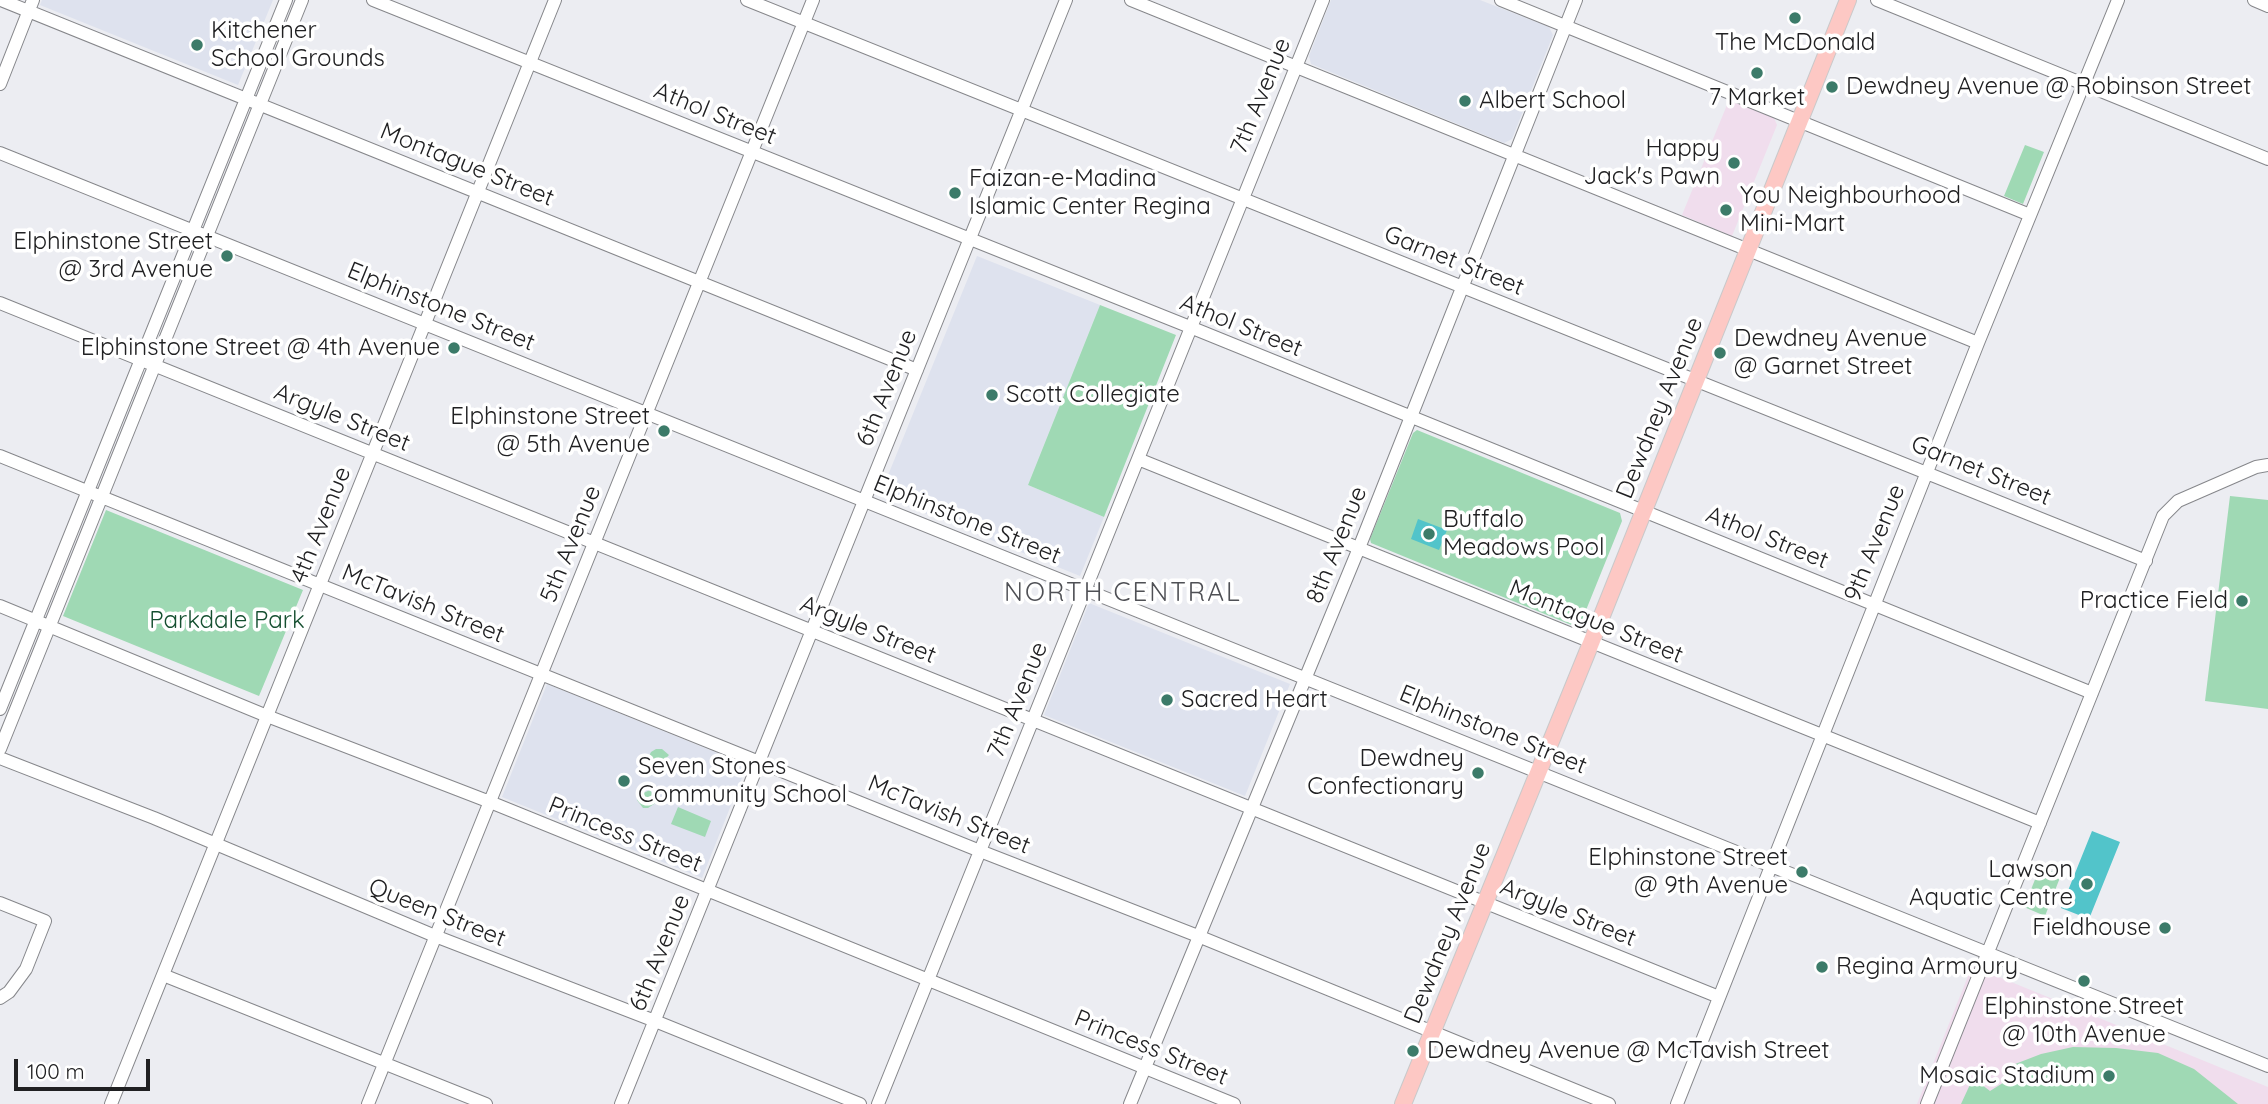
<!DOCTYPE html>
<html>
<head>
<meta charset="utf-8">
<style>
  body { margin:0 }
  #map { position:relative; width:2268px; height:1104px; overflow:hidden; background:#ecedf2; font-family:Quicksand,sans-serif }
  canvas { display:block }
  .scale { position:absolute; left:14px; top:1059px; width:136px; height:32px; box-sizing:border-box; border:4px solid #202022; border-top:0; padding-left:9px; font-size:21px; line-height:24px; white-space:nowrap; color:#202022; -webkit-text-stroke:5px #fff; paint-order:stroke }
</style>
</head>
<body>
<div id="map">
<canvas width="2268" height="1104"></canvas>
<div class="scale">100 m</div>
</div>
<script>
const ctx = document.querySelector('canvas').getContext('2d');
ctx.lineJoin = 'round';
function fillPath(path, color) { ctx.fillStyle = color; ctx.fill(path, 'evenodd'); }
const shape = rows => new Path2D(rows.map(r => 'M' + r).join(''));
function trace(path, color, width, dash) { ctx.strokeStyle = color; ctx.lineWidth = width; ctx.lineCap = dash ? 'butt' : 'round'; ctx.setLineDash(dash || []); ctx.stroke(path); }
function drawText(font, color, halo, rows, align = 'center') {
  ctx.font = font + ' Quicksand,sans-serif'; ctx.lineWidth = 7; ctx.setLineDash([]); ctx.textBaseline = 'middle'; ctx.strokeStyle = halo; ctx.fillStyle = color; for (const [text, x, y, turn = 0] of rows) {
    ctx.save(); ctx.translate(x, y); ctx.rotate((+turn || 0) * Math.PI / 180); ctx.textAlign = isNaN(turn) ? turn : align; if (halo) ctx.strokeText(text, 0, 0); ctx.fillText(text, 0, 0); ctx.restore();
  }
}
const commercial = shape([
  [1729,100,1774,118,1777,125,1732,236,1682,215],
  [1972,966,2268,1087,2268,1104,1917,1104]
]);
const built = shape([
  [42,0,273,0,238,85,40,5],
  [1331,0,1480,0,1549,27,1553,35,1512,139,1504,143,1311,64,1309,56],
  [977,256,1100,305,1028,485,1104,517,1080,576,880,495],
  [1089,603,1290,684,1245,796,1044,715],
  [547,684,747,765,702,878,502,797]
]);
const green = shape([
  [2025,145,2044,152,2023,204,2004,196],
  [1100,305,1176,335,1104,517,1028,485],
  [1417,430,1620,513,1622,521,1580,625,1574,626,1371,543,1370,539,1413,433],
  [2230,496,2268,500,2268,709,2205,701],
  [106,510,303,590,259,696,63,616],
  [656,749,662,749,669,755,656,769,645,764,651,752],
  [650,790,657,802,648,808,643,808,637,800,639,795],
  [678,807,711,821,705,837,671,824],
  [2040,867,2061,875,2045,916,2024,907],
  [2073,1047,2116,1048,2158,1053,2194,1069,2238,1104,1961,1104,1973,1078,1990,1091,2014,1076,2010,1066,2041,1054]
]);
const water = shape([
  [1418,519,1447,530,1439,550,1411,539],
  [2092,831,2120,842,2089,919,2061,908]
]);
const minor = shape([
  [1,0,917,370],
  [373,0,1190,327,2092,693],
  [747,0,2146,561],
  [1131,0,1978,343],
  [1501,0,2030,215],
  [1877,0,2268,159],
  [2254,0,2268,6],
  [0,84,33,0],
  [0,153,2268,1066],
  [0,303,1719,997],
  [0,456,980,851,1198,936,1609,1104],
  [1138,459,2040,823],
  [0,606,267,716,490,802,1234,1104],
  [0,709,286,0],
  [0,749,302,0],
  [0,758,154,818,435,936,655,1021,860,1104],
  [0,903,45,921,26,969,9,992,0,998],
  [163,975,486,1104],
  [111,1104,555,0],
  [368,1104,813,0],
  [621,1104,1066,0],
  [878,1104,1323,0],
  [1130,1104,1359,548,1576,0],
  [1677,1104,1978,343,2118,0],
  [1927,1104,2163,516,2178,501,2256,467,2268,465]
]);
const major = shape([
  [1403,1104,1591,643,1848,0]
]);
const markers = [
  [1795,18,7,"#3c7b69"],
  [197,45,7,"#3c7b69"],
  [1757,73,7,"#3c7b69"],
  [1832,87,7,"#3c7b69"],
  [1465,101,7,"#3c7b69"],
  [1734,163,7,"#3c7b69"],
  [955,193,7,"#3c7b69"],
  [1726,210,7,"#3c7b69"],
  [227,256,7,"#3c7b69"],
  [454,348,7,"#3c7b69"],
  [1720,353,7,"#3c7b69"],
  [992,395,7,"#3c7b69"],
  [664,431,7,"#3c7b69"],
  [1429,534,7,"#3c7b69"],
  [2242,601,7,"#3c7b69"],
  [1167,700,7,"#3c7b69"],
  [1478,773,7,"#3c7b69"],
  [624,781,7,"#3c7b69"],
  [1802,872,7,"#3c7b69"],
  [2087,884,7,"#3c7b69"],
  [2165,928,7,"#3c7b69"],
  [1822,967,7,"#3c7b69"],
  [2084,981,7,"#3c7b69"],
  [1413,1051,7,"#3c7b69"],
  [2109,1076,7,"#3c7b69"]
];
const poiNames = [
  ["Kitchener",211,31],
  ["School Grounds",211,59],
  ["The McDonald",1795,43,"center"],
  ["Dewdney Avenue @ Robinson Street",1846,87],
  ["7 Market",1757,98,"center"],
  ["Albert School",1479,101],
  ["Happy",1720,149,"right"],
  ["Jack's Pawn",1720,177,"right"],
  ["Faizan-e-Madina",969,179],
  ["Islamic Center Regina",969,207],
  ["You Neighbourhood",1740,196],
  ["Mini-Mart",1740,224],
  ["Elphinstone Street",213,242,"right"],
  ["@ 3rd Avenue",213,270,"right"],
  ["Dewdney Avenue",1734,339],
  ["@ Garnet Street",1734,367],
  ["Elphinstone Street @ 4th Avenue",440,348,"right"],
  ["Scott Collegiate",1006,395],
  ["Elphinstone Street",650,417,"right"],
  ["@ 5th Avenue",650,445,"right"],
  ["Buffalo",1443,520],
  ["Meadows Pool",1443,548],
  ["Practice Field",2228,601,"right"],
  ["Sacred Heart",1181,700],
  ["Dewdney",1464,759,"right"],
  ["Confectionary",1464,787,"right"],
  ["Seven Stones",638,767],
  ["Community School",638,795],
  ["Elphinstone Street",1788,858,"right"],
  ["@ 9th Avenue",1788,886,"right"],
  ["Lawson",2073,870,"right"],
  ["Aquatic Centre",2073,898,"right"],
  ["Fieldhouse",2151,928,"right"],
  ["Regina Armoury",1836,967],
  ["Elphinstone Street",2084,1007,"center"],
  ["@ 10th Avenue",2084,1035,"center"],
  ["Dewdney Avenue @ McTavish Street",1427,1051],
  ["Mosaic Stadium",2095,1076,"right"]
];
const streetNames = [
  ["7th Avenue",1261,96,-68],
  ["Athol Street",715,114,22],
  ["Montague Street",467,165,22],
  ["Garnet Street",1454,261,22],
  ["Elphinstone Street",441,307,22],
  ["Athol Street",1241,326,22],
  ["6th Avenue",887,388,-68],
  ["Dewdney Avenue",1660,408,-68],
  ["Argyle Street",342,418,22],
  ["Garnet Street",1981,471,22],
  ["Elphinstone Street",967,520,22],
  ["4th Avenue",321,525,-68],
  ["Athol Street",1767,538,22],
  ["9th Avenue",1875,543,-68],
  ["5th Avenue",571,544,-68],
  ["8th Avenue",1337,545,-68],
  ["McTavish Street",423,604,22],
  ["Montague Street",1596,622,22],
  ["Argyle Street",868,630,22],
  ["7th Avenue",1018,700,-68],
  ["Elphinstone Street",1493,730,22],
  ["McTavish Street",949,815,22],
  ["Princess Street",625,835,22],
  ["Queen Street",437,913,22],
  ["Argyle Street",1568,913,22],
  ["Dewdney Avenue",1448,933,-68],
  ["6th Avenue",660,953,-68],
  ["Princess Street",1151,1048,22]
];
const parkNames = [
  ["Parkdale Park",227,621]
];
const neighbourhoodNames = [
  ["NORTH CENTRAL",1123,593]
];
fillPath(commercial, '#f0dded');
fillPath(built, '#dee2ee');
fillPath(green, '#9fd9b4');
fillPath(water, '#52c4ca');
trace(minor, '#86878b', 14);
trace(major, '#c9c9ca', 18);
trace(minor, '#fff', 12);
trace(major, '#fdc8c4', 16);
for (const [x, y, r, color] of markers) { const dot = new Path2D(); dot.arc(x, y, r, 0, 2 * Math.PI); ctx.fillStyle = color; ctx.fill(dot); trace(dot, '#fff', 2.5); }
drawText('24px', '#202022', '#fff', poiNames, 'left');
drawText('24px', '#202022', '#fff', streetNames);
drawText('24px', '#154f30', '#fff', parkNames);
ctx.letterSpacing = '2px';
drawText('26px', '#4f5055', '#fff', neighbourhoodNames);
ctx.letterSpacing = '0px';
</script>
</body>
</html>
